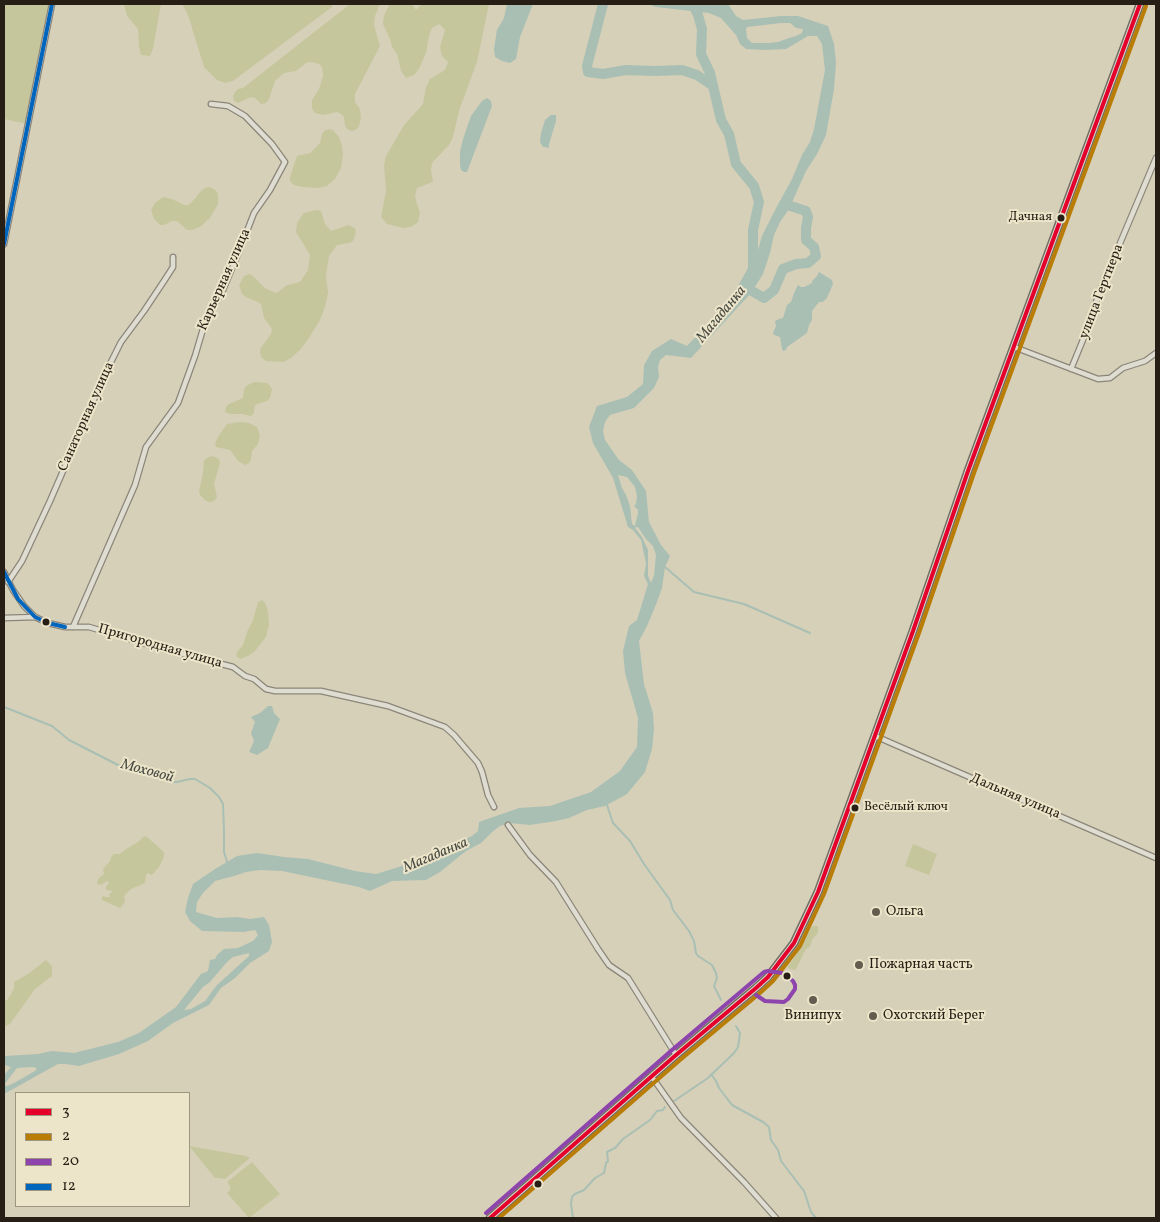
<!DOCTYPE html>
<html>
<head>
<meta charset="utf-8">
<style>
  body { margin:0 }
  #map { position:relative; width:1160px; height:1222px; overflow:hidden; background:#d6d0b9; font-family:Vollkorn,serif }
  canvas { display:block }
  .frame { position:absolute; inset:0; border:5px solid #271e15; pointer-events:none }
  .legend { position:absolute; left:15px; top:1092px; width:175px; height:115px; box-sizing:border-box; background:#ede5c9; border:1px solid #9e9581; margin:0; padding:6px 9px; list-style:none; font-size:15px; color:#271e15 }
  .legend li { display:flex; align-items:center; gap:10px; height:25px }
  .legend b { width:25px; border:1px solid #9e9581 }
</style>
</head>
<body>
<div id="map">
<canvas width="1160" height="1222"></canvas>
<div class="frame"></div>
<ul class="legend">
<li><b style="height:6px;background:#e4002b"></b>3</li>
<li><b style="height:6px;background:#b97d06"></b>2</li>
<li><b style="height:6px;background:#8e44ad"></b>20</li>
<li><b style="height:6px;background:#0065bd"></b>12</li>
</ul>
</div>
<script>
const ctx = document.querySelector('canvas').getContext('2d');
ctx.lineJoin = 'round';
function fillPath(path, color) { ctx.fillStyle = color; ctx.fill(path, 'evenodd'); }
const shape = rows => new Path2D(rows.map(r => 'M' + r).join(''));
function trace(path, color, width, dash) { ctx.strokeStyle = color; ctx.lineWidth = width; ctx.lineCap = dash ? 'butt' : 'round'; ctx.setLineDash(dash || []); ctx.stroke(path); }
function drawText(font, color, halo, rows, align = 'center') {
  ctx.font = font + ' Vollkorn,serif'; ctx.lineWidth = 4; ctx.setLineDash([]); ctx.textBaseline = 'middle'; ctx.strokeStyle = halo; ctx.fillStyle = color; for (const [text, x, y, turn = 0] of rows) {
    ctx.save(); ctx.translate(x, y); ctx.rotate((+turn || 0) * Math.PI / 180); ctx.textAlign = isNaN(turn) ? turn : align; if (halo) ctx.strokeText(text, 0, 0); ctx.fillText(text, 0, 0); ctx.restore();
  }
}
const green = shape([
  [4,4,52,4,28,124,4,119],
  [124,4,161,4,153,49,150,56,141,55,139,47,138,29,127,16],
  [182,4,332,4,332,7,233,81,225,83,217,80,204,67,188,15],
  [350,4,380,4,375,16,374,25,380,46,355,94,355,102,360,109,361,118,359,126,356,130,352,131,348,130,345,126,344,117,341,114,337,112,323,115,315,113,312,109,312,100,319,89,323,76,322,67,319,64,311,62,306,63,296,71,284,73,275,81,269,99,266,103,261,104,255,98,251,97,238,103,234,101,233,96,235,92,238,89,243,88],
  [390,4,412,4,416,10,422,4,489,4,477,62,459,111,453,137,449,145,432,163,431,170,433,182,417,188,415,197,420,213,418,222,411,227,403,228,387,224,381,217,386,191,384,165,386,156,404,125,423,104,426,87,430,79,445,70,448,62,442,56,440,47,445,30,439,24,432,28,429,36,426,53,419,69,414,75,406,78,401,71,397,54,392,47,390,39,383,24,384,15],
  [329,129,333,130,339,137,342,145,343,154,341,168,335,179,327,186,319,188,302,187,294,185,290,181,290,177,297,156,310,153,320,143,322,134,324,131],
  [209,187,214,189,217,192,218,196,218,204,210,218,200,227,192,230,187,230,177,221,172,221,164,225,160,225,154,219,151,210,155,203,163,197,172,199,184,205,188,205,192,202,201,191,205,188],
  [317,210,321,211,325,224,331,231,348,225,355,228,356,233,353,241,349,243,337,245,329,256,326,275,328,293,325,307,320,320,309,338,301,349,291,358,283,362,266,361,262,358,260,353,260,349,271,334,272,329,264,318,261,304,258,302,246,297,242,294,239,285,244,276,249,274,253,276,265,288,273,292,277,293,287,285,300,282,308,270,310,255,296,232,297,223,303,214,307,212],
  [254,382,267,383,270,386,272,389,270,398,267,401,255,405,254,413,251,416,242,414,229,414,225,412,226,407,229,404,243,398,244,390,246,386],
  [240,422,249,423,257,427,260,435,258,444,252,451,251,460,249,463,245,465,238,461,230,450,216,447,215,443,219,435,227,424],
  [211,456,215,457,219,459,220,463,214,484,217,497,214,501,211,502,206,501,200,495,199,491,203,473,204,460],
  [262,600,265,603,268,611,269,625,266,637,255,651,248,656,240,659,236,656,237,652,243,645,247,632,253,620,258,602],
  [146,836,164,852,164,857,159,867,153,874,151,875,148,873,146,875,145,883,131,889,124,896,125,902,120,908,102,900,102,896,107,897,110,897,109,894,113,891,106,890,106,887,109,882,107,881,103,884,98,885,97,882,99,878,104,874,103,869,110,861,111,857,114,854,120,854,126,849,138,842,143,837],
  [913,844,937,854,929,875,905,866],
  [812,926,818,926,818,933,812,940,810,947,806,949,796,969,794,970,788,968,788,966,795,957],
  [46,960,52,966,52,976,35,989,10,1024,4,1027,4,1000,7,1000,11,994,14,988,14,982,28,974],
  [189,1146,246,1156,250,1158,225,1179,220,1178,215,1178],
  [252,1162,280,1194,249,1218,227,1193,230,1190,230,1186,227,1182]
]);
const water = shape([
  [507,4,533,4,520,37,516,59,510,63,502,61,495,57,494,49,497,30,504,18],
  [648,4,728,4,736,16,743,20,781,16,798,16,828,26,834,44,836,62,834,89,826,135,817,154,806,171,789,209,780,222,774,235,770,253,763,274,751,293,740,305,691,358,666,355,660,360,658,367,659,377,654,388,634,408,610,415,605,422,603,431,605,440,619,460,632,470,646,491,649,522,661,545,670,556,665,567,662,588,657,602,647,626,639,641,644,684,653,713,654,729,652,749,645,772,627,794,605,806,587,810,569,818,556,821,530,825,509,823,500,826,492,832,481,843,466,851,440,872,426,880,392,881,370,891,359,887,282,871,260,870,246,872,234,876,215,881,203,893,197,902,196,912,217,918,237,917,250,919,264,917,269,925,272,942,269,951,250,963,235,978,221,988,209,1005,173,1023,148,1041,119,1054,79,1066,65,1064,58,1064,4,1094,4,1075,11,1067,4,1065,4,1056,38,1054,52,1051,74,1053,118,1042,139,1033,176,1007,201,974,208,971,210,960,215,959,217,955,224,949,238,948,253,941,258,935,255,930,243,932,202,931,190,921,185,912,188,898,193,884,215,869,237,856,257,853,284,857,308,859,355,871,376,874,405,865,472,836,478,831,479,822,519,808,550,806,591,792,620,771,637,747,638,718,625,673,623,651,629,626,637,620,648,584,644,576,646,563,644,554,641,540,633,530,628,527,613,478,593,443,589,427,597,406,627,397,643,384,644,365,652,351,671,339,687,346,729,302,758,250,762,236,774,212,792,179,802,155,810,142,814,129,825,70,822,44,817,36,808,36,786,49,764,50,746,49,740,44,736,35,721,18,709,13,656,7],
  [781,23,790,23,796,28,803,29,802,33,796,36,789,38,778,42,770,43,752,43,747,38,746,29,747,27],
  [618,475,627,477,635,487,637,496,636,504,634,506,638,510,638,513,635,526,632,524,630,506,626,495,622,488],
  [636,527,638,527,646,539,653,546,656,555,654,575,651,583,648,576,648,550,642,537,635,528],
  [249,953,249,956,217,985,205,1001,191,1009,184,1010,203,987,210,982,227,962,233,957],
  [32,1067,37,1068,35,1071,14,1083,7,1086,4,1085,17,1068],
  [487,98,491,101,492,106,467,172,464,172,461,170,460,164,460,152,463,139,471,116,482,101],
  [551,115,556,115,556,121,549,144,549,148,544,147,543,147,540,142,541,133,545,120],
  [819,272,832,280,833,284,827,298,823,302,819,302,812,311,812,320,809,325,807,333,787,347,786,350,783,351,782,349,780,337,774,335,773,333,776,326,775,321,779,319,783,318,787,305,791,302,794,293,798,285,801,287,804,287,812,283,812,281,817,276],
  [268,706,272,706,274,713,280,719,268,748,257,755,249,752,254,741,251,733,255,722,251,717,260,713]
]);
const stream = shape([
  [665,567,694,592,744,604,810,633],
  [4,707,52,726,69,740,120,766,146,771,159,772,173,782,177,782,190,779,195,779,210,788,219,797,223,804,224,831,224,852,227,862],
  [607,805,613,823,630,841,644,864,670,900,673,910,689,931,694,941,696,953,698,956,712,965,716,973,717,978,714,986,721,1000],
  [711,1074,716,1081,719,1088,732,1105,763,1122,769,1127,771,1140,778,1150,781,1161,804,1191,811,1212,816,1218],
  [674,1101,708,1078,734,1053,738,1047,740,1033,736,1026],
  [573,1218,571,1204,572,1197,575,1194,584,1190,595,1178,604,1173,606,1163,608,1161,607,1152,615,1148,623,1139,650,1120,657,1111,663,1110,665,1107]
]);
const river = shape([
  [603,4,587,66,588,72,603,74,626,70,655,71,682,70,697,75,713,86],
  [693,5,698,15,702,29,701,54,710,73,721,120,729,134,736,164,754,186,759,202,753,230,753,272],
  [747,288,764,298,774,290,783,269,796,264,808,263,816,256,814,247,806,240,806,228,808,217,806,211,784,204]
]);
const minor = shape([
  [4,244,52,4],
  [1014,347,1098,379,1110,378,1123,368,1145,361,1156,353],
  [1071,369,1087,330,1099,293,1156,158],
  [4,572,13,590,24,606,35,617,48,623,65,627,89,627,153,646,233,667,245,676,254,679,266,689,275,691,321,691,388,706,445,727,454,735,478,763,482,772,488,795,494,807],
  [8,582,22,561,50,501,105,374,121,342,144,311,164,281,173,267,173,257],
  [4,618,35,617],
  [73,627,135,485,146,447,178,403,195,356,206,319,223,290,240,249,254,213,270,190,285,162,272,144,245,116,228,106,211,104],
  [875,736,1156,858],
  [508,825,530,855,556,882,598,949,609,965,628,978,676,1055],
  [652,1077,681,1118,744,1182,776,1218]
]);
const secondary = shape([
  [490,1218,676,1055,756,988,768,977,794,943,818,892,913,631,968,471,1140,4]
]);
const bus1 = shape([
  [490,1218,676,1055,756,988,768,977,794,943,818,892,913,631,968,471,1140,4]
]);
const bus2 = shape([
  [499,1218,680,1060,760,993,773,981,800,946,824,894,919,633,974,473,1146,6]
]);
const bus3 = shape([
  [486,1213,672,1050,764,972,768,971,782,973,793,981,795,985,795,989,788,999,784,1002,765,1001,756,995]
]);
const bus4 = shape([
  [4,244,52,4],
  [4,572,18,599,35,617,48,623,65,627]
]);
const markers = [
  [1061,218,4.5,"#271e15"],
  [46,622,4.5,"#271e15"],
  [855,808,4.5,"#271e15"],
  [876,912,5,"#645c4e"],
  [859,965,5,"#645c4e"],
  [787,976,4.5,"#271e15"],
  [813,1000,5,"#645c4e"],
  [873,1016,5,"#645c4e"],
  [538,1184,4.5,"#271e15"]
];
const busNames = [
  ["Дачная",1052,218],
  ["Весёлый ключ",864,808,"left"]
];
const streetNames = [
  ["Карьерная улица",225,280,-66],
  ["улица Гертнера",1102,292,-69],
  ["Санаторная улица",87,417,-66],
  ["Пригородная улица",160,647,16],
  ["Дальняя улица",1015,797,23]
];
const poiNames = [
  ["Ольга",886,912],
  ["Пожарная часть",869,965],
  ["Винипух",813,1016,"center"],
  ["Охотский Берег",883,1016]
];
const waterNames = [
  ["Магаданка",722,315,-50],
  ["Моховой",147,772,15],
  ["Магаданка",436,856,-23]
];
fillPath(green, '#c6c69d');
fillPath(water, '#a9bfb3');
trace(stream, '#a9bfb3', 2);
trace(river, '#a9bfb3', 10);
trace(minor, '#8b8679', 7);
trace(secondary, '#726e62', 9);
trace(minor, '#dfdcd1', 4.5);
trace(secondary, '#dfdcd1', 6);
trace(bus1, '#e4002b', 4);
trace(bus2, '#b97d06', 4);
trace(bus3, '#8e44ad', 4);
trace(bus4, '#0065bd', 4);
for (const [x, y, r, color] of markers) { const dot = new Path2D(); dot.arc(x, y, r, 0, 2 * Math.PI); ctx.fillStyle = color; ctx.fill(dot); trace(dot, '#ede5c9', 2); }
drawText('13px', '#271e15', '#ede5c9', busNames, 'right');
drawText('14px', '#271e15', '#ede5c9', streetNames);
drawText('14px', '#271e15', '#ede5c9', poiNames, 'left');
drawText('italic 15px', '#484c44', '#ede5c9', waterNames);
</script>
</body>
</html>
